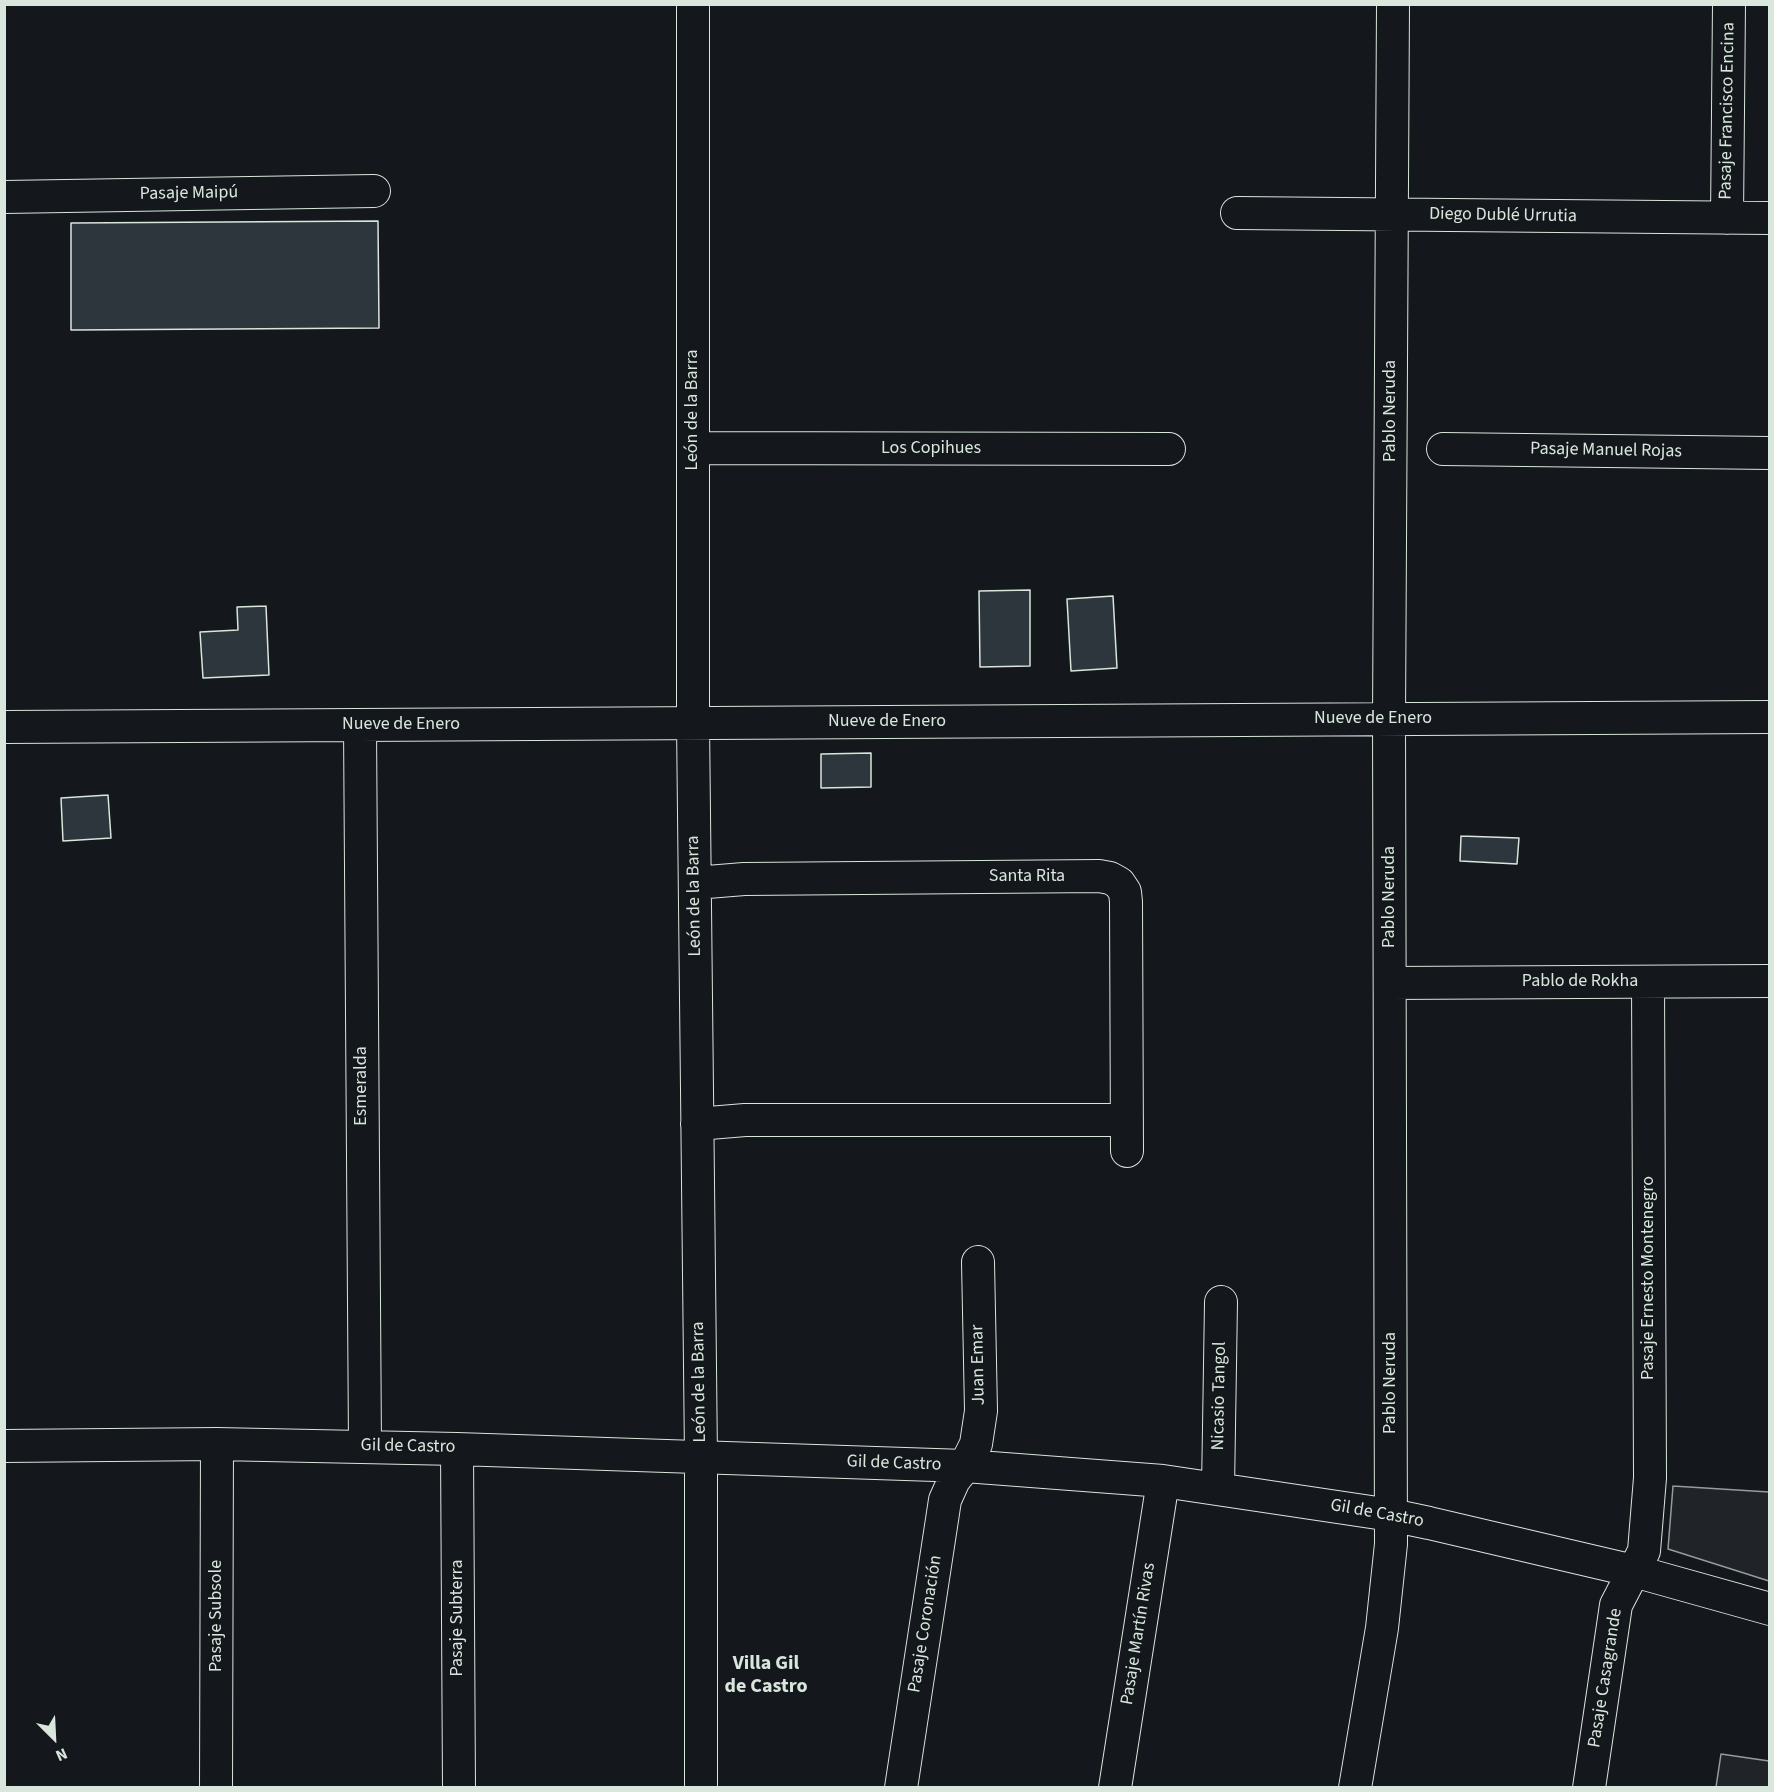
<!DOCTYPE html>
<html>
<head>
<meta charset="utf-8">
<style>
  body { margin:0 }
  #map { position:relative; width:1774px; height:1792px; overflow:hidden; background:#14181c; font-family:"Source Sans 3",sans-serif }
  canvas { display:block }
  .frame { position:absolute; inset:0; border:6px solid #d8e6dc; pointer-events:none }
  .north { position:absolute; left:24px; top:1708px; width:60px; height:60px; -webkit-text-stroke:4px #14181c; paint-order:stroke; rotate:156deg; font-size:16px; font-weight:700; line-height:24px; text-align:center; color:#d8e6dc }
  .north::after { content:''; display:block; margin:auto; width:21px; height:27px; background:#d8e6dc; clip-path:polygon(50% 0,100% 100%,50% 72%,0 100%) }
</style>
</head>
<body>
<div id="map">
<canvas width="1774" height="1792"></canvas>
<div class="frame"></div>
<div class="north">N</div>
</div>
<script>
const ctx = document.querySelector('canvas').getContext('2d');
ctx.lineJoin = 'round';
function fillPath(path, color) { ctx.fillStyle = color; ctx.fill(path, 'evenodd'); }
const shape = rows => new Path2D(rows.map(r => 'M' + r).join(''));
function trace(path, color, width, dash) { ctx.strokeStyle = color; ctx.lineWidth = width; ctx.lineCap = dash ? 'butt' : 'round'; ctx.setLineDash(dash || []); ctx.stroke(path); }
function drawText(font, color, halo, rows, align = 'center') {
  ctx.font = font + ' "Source Sans 3",sans-serif'; ctx.lineWidth = 4.5; ctx.setLineDash([]); ctx.textBaseline = 'middle'; ctx.strokeStyle = halo; ctx.fillStyle = color; for (const [text, x, y, turn = 0] of rows) {
    ctx.save(); ctx.translate(x, y); ctx.rotate((+turn || 0) * Math.PI / 180); ctx.textAlign = isNaN(turn) ? turn : align; if (halo) ctx.strokeText(text, 0, 0); ctx.fillText(text, 0, 0); ctx.restore();
  }
}
const green = shape([
  [1673,1486,1769,1492,1769,1581,1668,1549,1673,1486],
  [1721,1754,1769,1761,1769,1787,1716,1787,1721,1754]
]);
const building = shape([
  [378,221,379,328,71,330,71,223,378,221],
  [1030,590,1030,666,980,667,979,591,1030,590],
  [1113,596,1117,668,1071,671,1067,599,1113,596],
  [266,606,269,675,203,678,200,632,238,630,237,607,266,606],
  [871,753,871,787,821,788,821,754,871,753],
  [108,795,111,838,63,841,61,798,108,795],
  [1461,836,1519,838,1517,864,1460,861,1461,836]
]);
const minor = shape([
  [693,4,693,722,701,1458,701,1788],
  [4,197,374,191],
  [1237,213,1770,218],
  [1727,218,1729,4],
  [693,448,1169,449],
  [1443,449,1770,453],
  [360,725,365,1446],
  [4,727,1770,717],
  [695,883,744,879,1099,876,1110,878,1119,883,1125,892,1126,902,1127,1151],
  [1390,983,1770,981],
  [697,1124,745,1120,1127,1120],
  [4,1446,217,1444,457,1449,965,1466,1163,1481,1391,1515,1429,1523,1634,1571,1770,1609],
  [457,1449,459,1788],
  [1218,1489,1221,1302],
  [216,1788,217,1444],
  [901,1788,945,1500,954,1480,965,1466,976,1444,981,1411,978,1262],
  [1115,1788,1163,1481],
  [1355,1788,1382,1628,1391,1544,1389,719,1393,4],
  [1589,1788,1616,1605,1644,1551,1650,1478,1648,982]
]);
const streetNames = [
  ["Pasaje Francisco Encina",1728,111,-89],
  ["Pasaje Maipú",189,194,-1],
  ["Diego Dublé Urrutia",1503,216,1],
  ["León de la Barra",693,410,-90],
  ["Pablo Neruda",1391,411,-90],
  ["Los Copihues",931,449],
  ["Pasaje Manuel Rojas",1606,451,1],
  ["Nueve de Enero",1373,719],
  ["Nueve de Enero",887,722],
  ["Nueve de Enero",401,725],
  ["Santa Rita",1027,877],
  ["León de la Barra",695,896,-91],
  ["Pablo Neruda",1390,897,-90],
  ["Pablo de Rokha",1580,982],
  ["Esmeralda",362,1086,-90],
  ["Pasaje Ernesto Montenegro",1649,1278,-90],
  ["Juan Emar",979,1365,-91],
  ["León de la Barra",700,1382,-91],
  ["Pablo Neruda",1391,1383,-90],
  ["Nicasio Tangol",1220,1396,-89],
  ["Gil de Castro",408,1447,1],
  ["Gil de Castro",894,1464,2],
  ["Gil de Castro",1377,1514,10],
  ["Pasaje Subsole",217,1616,-90],
  ["Pasaje Subterra",458,1618,-90],
  ["Pasaje Coronación",926,1624,-81],
  ["Pasaje Martín Rivas",1139,1634,-81],
  ["Pasaje Casagrande",1606,1678,-81]
];
const neighbourhoodNames = [
  ["Villa Gil",766,1665],
  ["de Castro",766,1688]
];
fillPath(green, '#202428');
trace(green, '#939e99', 1.5);
fillPath(building, '#2c363c');
trace(building, '#d8e6dc', 1.5);
trace(minor, '#d8e6dc', 34);
trace(minor, '#14181c', 32);
drawText('18px', '#d8e6dc', '#14181c', streetNames);
drawText('bold 20px', '#d8e6dc', '#14181c', neighbourhoodNames);
</script>
</body>
</html>
